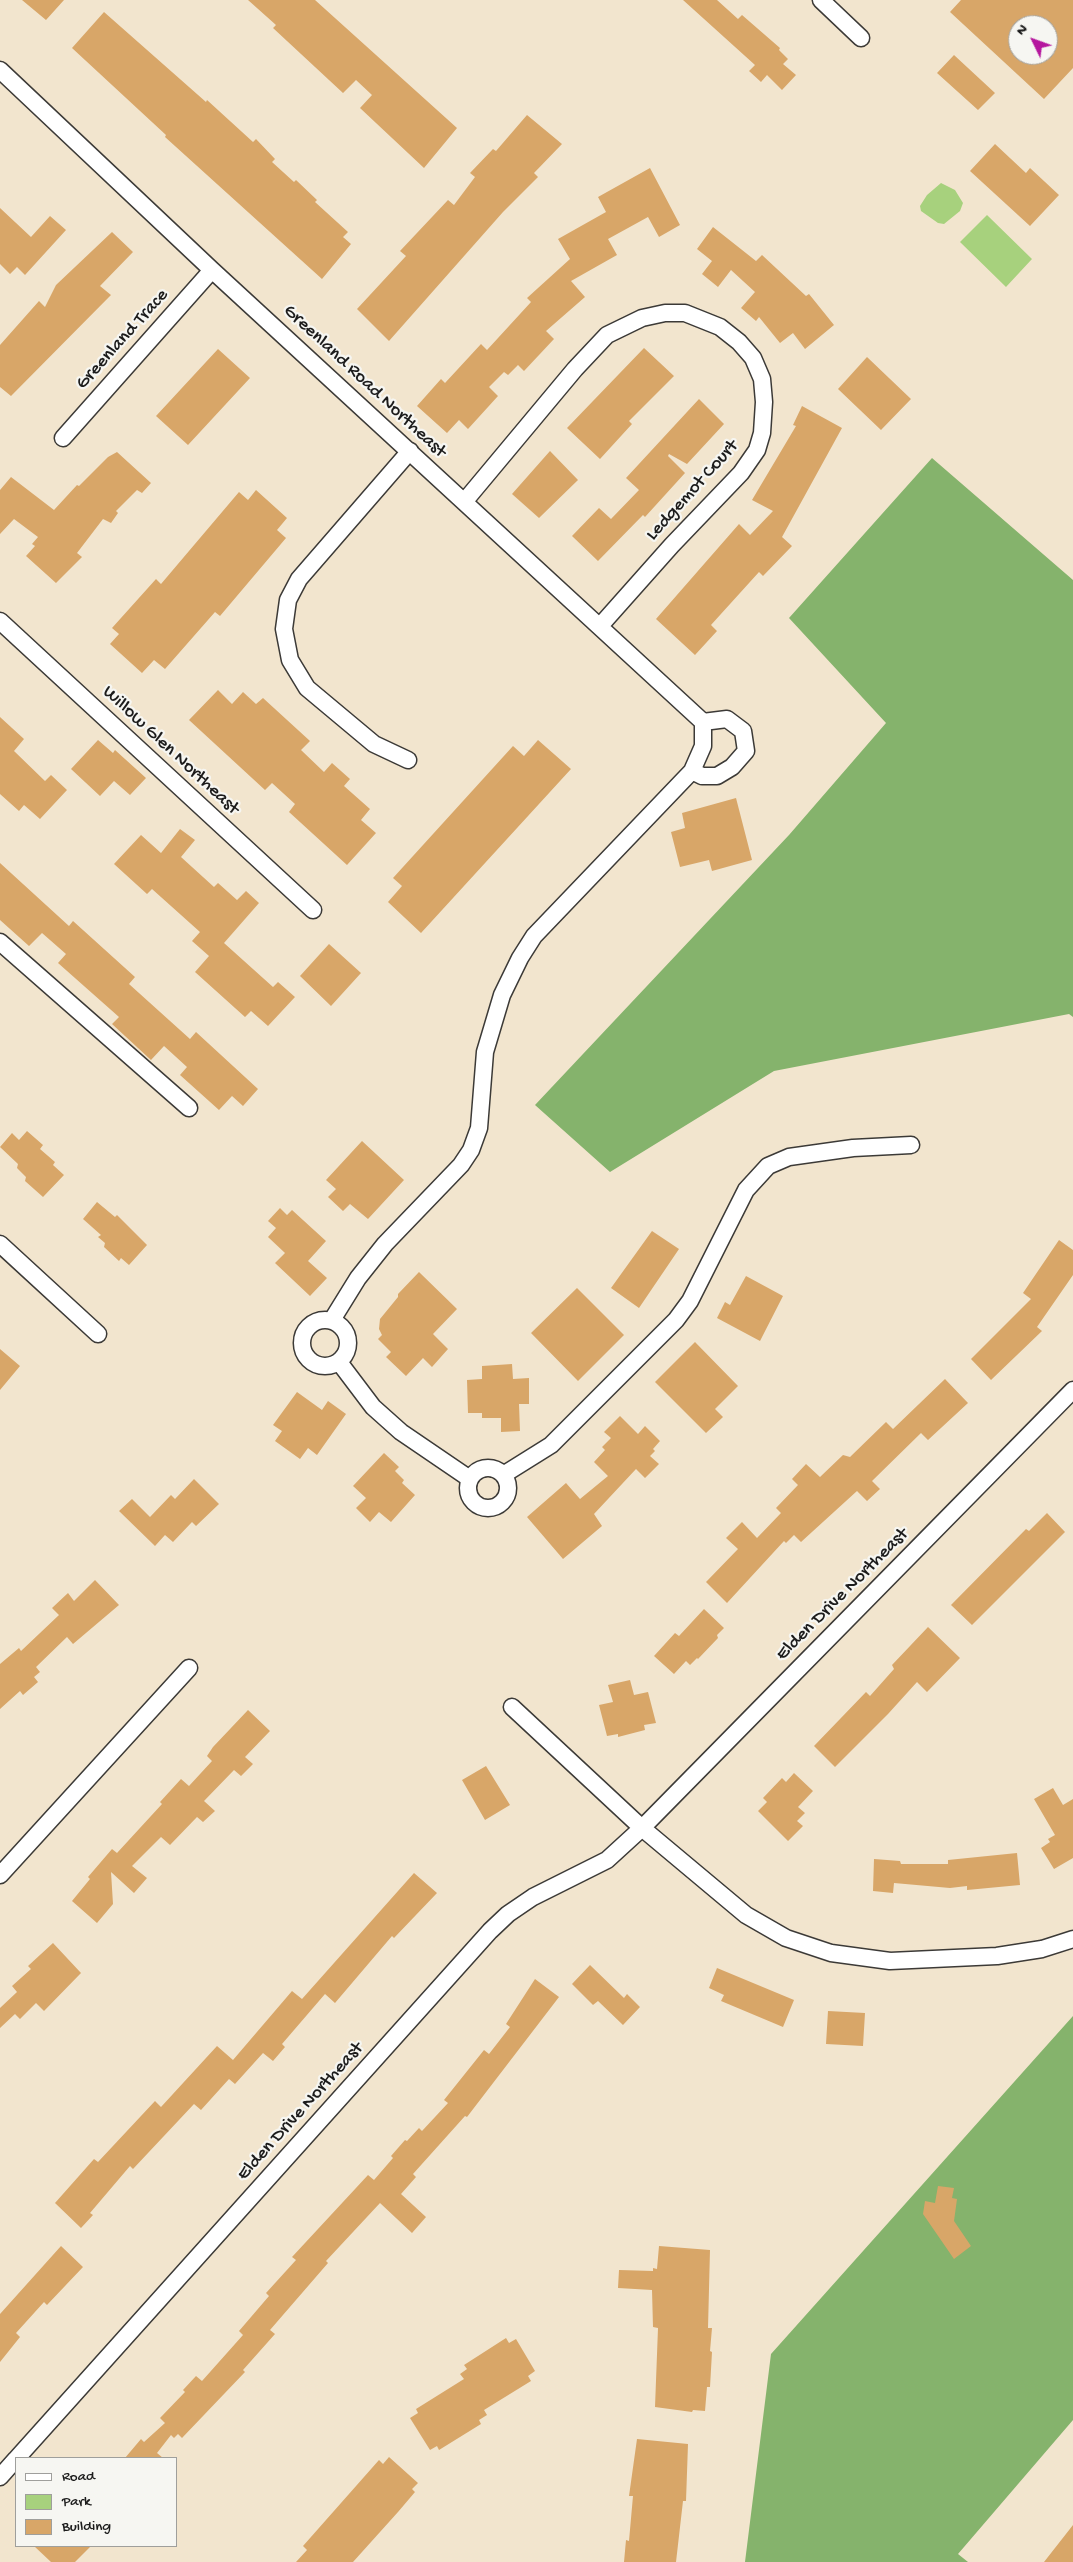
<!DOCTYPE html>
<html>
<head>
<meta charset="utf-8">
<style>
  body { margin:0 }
  #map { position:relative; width:1073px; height:2562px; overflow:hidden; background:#f2e5ce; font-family:"Gochi Hand",sans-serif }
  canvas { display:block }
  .legend { position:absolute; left:15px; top:2457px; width:162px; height:90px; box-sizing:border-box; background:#f6f6f2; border:1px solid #9f9f9c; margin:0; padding:6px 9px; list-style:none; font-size:15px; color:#1c1c1c }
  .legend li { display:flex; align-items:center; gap:10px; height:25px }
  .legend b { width:25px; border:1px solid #9f9f9c }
  .north { position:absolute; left:1008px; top:15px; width:50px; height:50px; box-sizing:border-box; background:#f6f6f2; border:1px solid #9f9f9c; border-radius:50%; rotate:312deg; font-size:14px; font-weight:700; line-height:20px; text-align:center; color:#1c1c1c }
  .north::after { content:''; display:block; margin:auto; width:18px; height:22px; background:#b5179e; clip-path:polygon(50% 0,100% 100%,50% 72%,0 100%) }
</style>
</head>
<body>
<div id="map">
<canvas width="1073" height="2562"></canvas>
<ul class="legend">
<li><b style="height:6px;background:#fff"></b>Road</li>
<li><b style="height:14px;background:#a7d17d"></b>Park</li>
<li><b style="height:14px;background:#d8a668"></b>Building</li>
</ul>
<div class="north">N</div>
</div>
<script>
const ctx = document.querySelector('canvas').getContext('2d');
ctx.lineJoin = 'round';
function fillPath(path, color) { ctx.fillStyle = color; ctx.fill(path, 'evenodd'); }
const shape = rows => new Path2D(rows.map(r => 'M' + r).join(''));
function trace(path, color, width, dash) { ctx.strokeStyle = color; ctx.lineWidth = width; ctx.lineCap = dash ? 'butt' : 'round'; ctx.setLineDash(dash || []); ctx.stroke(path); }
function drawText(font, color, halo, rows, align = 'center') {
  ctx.font = font + ' "Gochi Hand",sans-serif'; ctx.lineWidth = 4.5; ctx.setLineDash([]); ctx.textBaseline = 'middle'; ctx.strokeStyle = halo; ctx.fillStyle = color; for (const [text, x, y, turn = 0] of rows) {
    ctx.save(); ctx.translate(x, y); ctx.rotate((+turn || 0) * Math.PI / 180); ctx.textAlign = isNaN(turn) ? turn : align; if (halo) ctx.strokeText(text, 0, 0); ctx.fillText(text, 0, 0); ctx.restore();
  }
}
const green = shape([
  [941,183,955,190,963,203,960,211,944,224,938,223,921,211,920,206,927,195],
  [987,215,1032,259,1006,287,960,242]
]);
const forest = shape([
  [932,458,1073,580,1073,1017,1069,1014,774,1071,610,1172,535,1105,789,835,886,723,789,618],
  [1073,2016,1073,2420,958,2554,968,2562,745,2562,771,2354]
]);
const building = shape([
  [22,0,64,0,46,20],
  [248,0,315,0,457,128,424,168,360,108,372,95,356,80,343,93,273,28,276,25],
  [683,0,717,0,738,19,742,15,780,48,779,50,788,59,783,64,796,75,782,90,767,75,761,82,749,71,755,65],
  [961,0,1073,0,1073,68,1044,99,950,12],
  [1018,25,1048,25,1048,55,1018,55],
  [104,12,206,102,207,100,253,142,256,139,275,159,272,162,294,182,296,180,317,200,315,202,348,232,343,237,351,244,322,279,165,137,166,135,72,48],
  [954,55,995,93,978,110,937,73],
  [527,115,562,144,534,173,538,177,503,212,389,341,357,309,406,256,400,251,448,200,454,205,475,177,470,173,493,149,496,151],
  [995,144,1026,173,1030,168,1059,195,1030,226,970,171],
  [650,168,680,225,659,237,648,217,608,239,617,255,571,281,585,297,546,331,554,339,524,371,518,365,508,375,504,372,489,387,498,396,468,429,459,420,447,433,417,406,441,379,445,383,481,344,487,350,531,302,527,298,570,259,558,239,606,212,598,197],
  [0,208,31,237,50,216,66,230,25,275,17,267,10,274,0,264],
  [713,227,756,261,762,255,806,296,809,294,834,325,805,349,793,333,780,343,759,317,756,321,741,308,755,292,731,270,718,287,702,274,712,261,697,249],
  [112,232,133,252,100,286,111,295,11,396,0,387,0,345,39,301,45,307,56,285],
  [644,348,674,376,629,421,632,424,600,459,567,428],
  [218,349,250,378,188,445,156,416],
  [867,357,911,399,881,430,838,389],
  [699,399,724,424,687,464,669,454,668,456,685,473,645,517,643,515,598,561,572,536,599,508,611,519,639,490,626,478],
  [802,406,842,428,782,537,792,546,763,576,759,572,711,625,717,631,695,655,656,619,739,524,750,535,773,511,752,500,796,426,793,425],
  [550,451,578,480,539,518,512,494],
  [117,452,151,483,142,493,137,490,116,511,118,513,111,523,103,519,77,553,82,557,56,583,26,556,35,546,32,544,38,537,14,519,0,534,0,490,11,477,54,510,77,485,79,486,108,457],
  [256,490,287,518,277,530,286,538,220,616,215,612,165,669,154,660,142,673,110,644,119,634,112,628,156,579,161,584,239,492,248,500],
  [218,690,232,704,243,692,256,704,263,698,310,741,301,750,324,772,332,763,350,779,344,786,370,809,361,820,376,833,347,865,289,812,295,804,272,783,265,790,189,720],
  [0,717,24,739,14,751,45,781,51,775,67,790,40,819,24,805,19,811,0,794],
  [98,740,113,753,115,750,146,778,130,795,114,781,100,796,71,769],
  [538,740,571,769,421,933,388,902,402,886,393,878,513,746,524,756],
  [736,798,752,860,712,871,709,860,680,867,671,832,685,828,682,813],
  [180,829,195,840,181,857,214,887,218,883,237,900,246,891,259,903,224,943,273,987,278,982,295,997,268,1026,251,1011,245,1017,195,972,209,956,192,941,200,932,152,889,147,894,114,864,141,835,161,853],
  [0,863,69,926,73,921,135,977,129,984,190,1039,196,1032,258,1089,243,1106,232,1096,219,1110,180,1075,187,1067,164,1046,151,1060,112,1024,119,1017,58,963,66,954,42,933,29,946,0,920],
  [329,944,361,973,331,1006,300,976],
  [27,1131,43,1145,40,1149,55,1162,53,1165,64,1175,43,1197,25,1181,26,1177,17,1168,18,1164,0,1147,12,1133,19,1140],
  [362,1141,404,1180,368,1219,350,1204,343,1211,328,1197,336,1189,326,1180],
  [97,1202,115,1217,117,1215,147,1245,129,1265,121,1258,119,1261,104,1247,105,1243,98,1237,101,1235,83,1219],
  [280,1208,287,1215,292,1210,326,1241,308,1261,327,1278,310,1296,275,1263,285,1253,268,1237,276,1228,268,1221],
  [652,1231,679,1249,639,1308,611,1288],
  [1059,1240,1073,1250,1073,1275,1037,1327,1042,1331,991,1380,971,1359,1031,1299,1023,1293],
  [419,1272,457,1309,433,1334,448,1349,432,1367,423,1358,406,1376,386,1357,391,1352,378,1339,382,1335,379,1329,380,1319,398,1297,398,1294],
  [746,1276,783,1296,760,1341,717,1318,725,1302,730,1305],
  [577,1288,624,1335,578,1381,531,1333],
  [695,1342,738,1386,715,1409,723,1417,706,1433,655,1382],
  [0,1349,20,1366,0,1390],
  [512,1364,513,1379,529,1378,529,1404,519,1404,520,1431,501,1432,501,1418,482,1418,482,1413,468,1413,467,1380,482,1379,482,1366],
  [945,1379,968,1403,928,1440,921,1433,872,1481,880,1489,867,1501,857,1491,801,1542,794,1535,786,1543,784,1541,727,1603,706,1582,738,1549,726,1538,742,1522,757,1538,781,1513,776,1508,798,1485,792,1479,806,1464,820,1477,843,1455,850,1457,886,1422,893,1429],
  [297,1392,322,1410,328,1401,346,1414,317,1455,308,1448,300,1459,275,1441,282,1431,273,1425],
  [620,1416,638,1434,645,1426,660,1441,653,1449,655,1451,650,1456,659,1464,645,1478,636,1469,594,1514,602,1526,563,1559,527,1517,566,1483,580,1499,608,1476,594,1462,605,1450,602,1447,611,1438,604,1432],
  [384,1453,399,1467,395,1471,404,1480,402,1483,415,1495,391,1522,379,1512,370,1522,356,1508,366,1498,353,1486],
  [194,1479,219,1504,196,1526,192,1522,173,1542,165,1535,155,1546,119,1511,132,1499,150,1517,171,1495,175,1499],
  [1047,1513,1065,1532,972,1625,951,1605,1026,1529,1029,1531],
  [95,1580,119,1605,73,1644,67,1637,36,1667,40,1672,34,1677,38,1682,23,1695,20,1691,0,1709,0,1664,19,1648,21,1651,59,1615,52,1608,68,1593,74,1601],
  [704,1609,724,1628,717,1635,718,1638,698,1659,697,1658,690,1665,686,1661,674,1674,654,1656,675,1633,679,1636],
  [928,1627,960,1658,927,1692,917,1682,888,1714,835,1767,814,1746,866,1692,870,1696,894,1669,892,1665],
  [630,1680,634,1695,648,1692,656,1723,644,1725,645,1730,618,1737,618,1734,607,1736,599,1705,613,1702,608,1685],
  [248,1710,270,1731,245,1757,253,1764,241,1776,234,1770,204,1801,215,1811,203,1822,197,1817,170,1845,161,1837,132,1866,147,1878,134,1893,111,1872,113,1904,97,1923,72,1901,90,1879,88,1877,112,1849,117,1853,162,1804,160,1802,181,1779,189,1786,212,1761,207,1756,213,1747],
  [486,1766,510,1805,485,1820,462,1780],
  [794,1773,813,1791,798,1807,805,1813,797,1821,803,1826,788,1841,758,1811,767,1802,763,1798,782,1778,786,1782],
  [1053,1788,1063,1805,1073,1799,1073,1858,1054,1869,1041,1848,1050,1842,1048,1839,1055,1835,1034,1799],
  [1017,1853,1020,1885,967,1890,967,1886,950,1888,894,1883,893,1893,873,1891,874,1859,900,1861,901,1864,948,1864,948,1860],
  [414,1873,437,1893,394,1938,392,1936,335,2003,325,1994,282,2044,285,2047,273,2061,263,2053,235,2084,229,2079,201,2110,194,2104,133,2169,130,2166,90,2213,93,2215,81,2228,55,2203,94,2159,98,2162,155,2101,161,2107,217,2046,233,2060,292,1991,302,1999],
  [53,1943,81,1973,44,2011,36,2003,20,2019,15,2014,0,2028,0,2008,17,1992,12,1986,31,1969,28,1966],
  [590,1965,624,1998,627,1994,640,2007,623,2025,598,2001,593,2005,572,1984],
  [717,1968,794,2000,783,2027,721,2001,724,1995,709,1988],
  [535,1979,559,1997,467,2117,465,2116,413,2174,416,2177,401,2194,426,2217,412,2233,380,2203,326,2261,328,2263,270,2330,275,2334,243,2370,245,2372,182,2438,178,2434,174,2438,171,2435,157,2453,163,2458,125,2458,141,2439,144,2442,165,2423,160,2418,185,2392,183,2390,196,2376,202,2381,243,2335,239,2331,269,2296,266,2293,296,2260,292,2257,305,2243,368,2175,374,2180,393,2158,391,2156,405,2140,407,2141,419,2128,422,2131,448,2103,444,2100,484,2050,489,2054,510,2027,506,2024],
  [828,2011,865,2013,863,2046,826,2044],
  [938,2186,954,2188,952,2198,957,2199,954,2221,971,2246,954,2259,923,2214,925,2201,935,2203],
  [61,2246,83,2267,47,2305,44,2302,16,2333,20,2337,0,2362,0,2314],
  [659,2246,710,2250,708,2328,712,2328,710,2351,712,2352,710,2387,707,2387,705,2411,693,2410,692,2412,655,2407,658,2328,653,2327,652,2290,618,2288,619,2270,653,2271,653,2268,657,2269],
  [506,2338,509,2343,516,2339,535,2371,528,2376,531,2381,484,2410,487,2415,479,2420,481,2424,439,2450,437,2446,430,2450,410,2418,418,2413,416,2409,464,2379,460,2374,467,2369,464,2365],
  [637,2439,688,2444,686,2501,683,2501,676,2562,624,2562,626,2540,629,2541,633,2496,629,2496],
  [389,2457,418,2483,412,2489,415,2492,398,2512,353,2562,296,2562,307,2550,303,2546,379,2460,383,2464],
  [1073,2525,1073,2562,1044,2562],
  [34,2546,91,2546,75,2562,51,2562]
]);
const minor = shape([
  [821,0,861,38],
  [0,70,212,270,703,722],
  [63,438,212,270],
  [464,502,575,369,607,335,642,318,665,313,685,313,720,327,739,342,753,358,762,379,764,402,762,433,757,450,741,473,672,545,600,626],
  [0,621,313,910],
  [408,760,374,744,307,688,290,660,284,629,288,600,299,579,410,451],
  [692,771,702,776,717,776,732,767,746,751,743,731,727,719,703,722],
  [0,942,189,1108],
  [0,1244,98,1334],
  '302 1343a23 23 0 1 1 46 0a23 23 0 1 1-46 0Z',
  [332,1320,358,1278,385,1244,461,1165,471,1150,479,1128,485,1052,502,995,520,958,534,936,692,771,703,746,703,722],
  [339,1362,373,1407,401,1432,470,1479],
  [1073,1390,642,1828,746,1915,786,1938,831,1953,890,1961,997,1956,1042,1949,1073,1939],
  '468 1488a20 20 0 1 1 40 0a20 20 0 1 1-40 0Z',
  [503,1475,551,1445,676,1320,690,1301,746,1190,768,1166,789,1157,853,1148,911,1145],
  [0,1875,189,1668],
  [17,2458,490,1931,508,1914,533,1897,607,1860,642,1828,512,1707],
  [0,2477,16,2459]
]);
const streetNames = [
  ["Greenland Trace",123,340,-48],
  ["Greenland Road Northeast",364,382,43],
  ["Ledgemot Court",693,491,-48],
  ["Willow Glen Northeast",170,751,43],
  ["Elden Drive Northeast",843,1595,-45],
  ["Elden Drive Northeast",301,2112,-48]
];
fillPath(green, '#a7d17d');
fillPath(forest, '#85b36c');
fillPath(building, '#d8a668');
trace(minor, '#3c3a37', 19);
trace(minor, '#fff', 16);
drawText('19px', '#1c1c1c', '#f6f6f2', streetNames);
</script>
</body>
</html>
